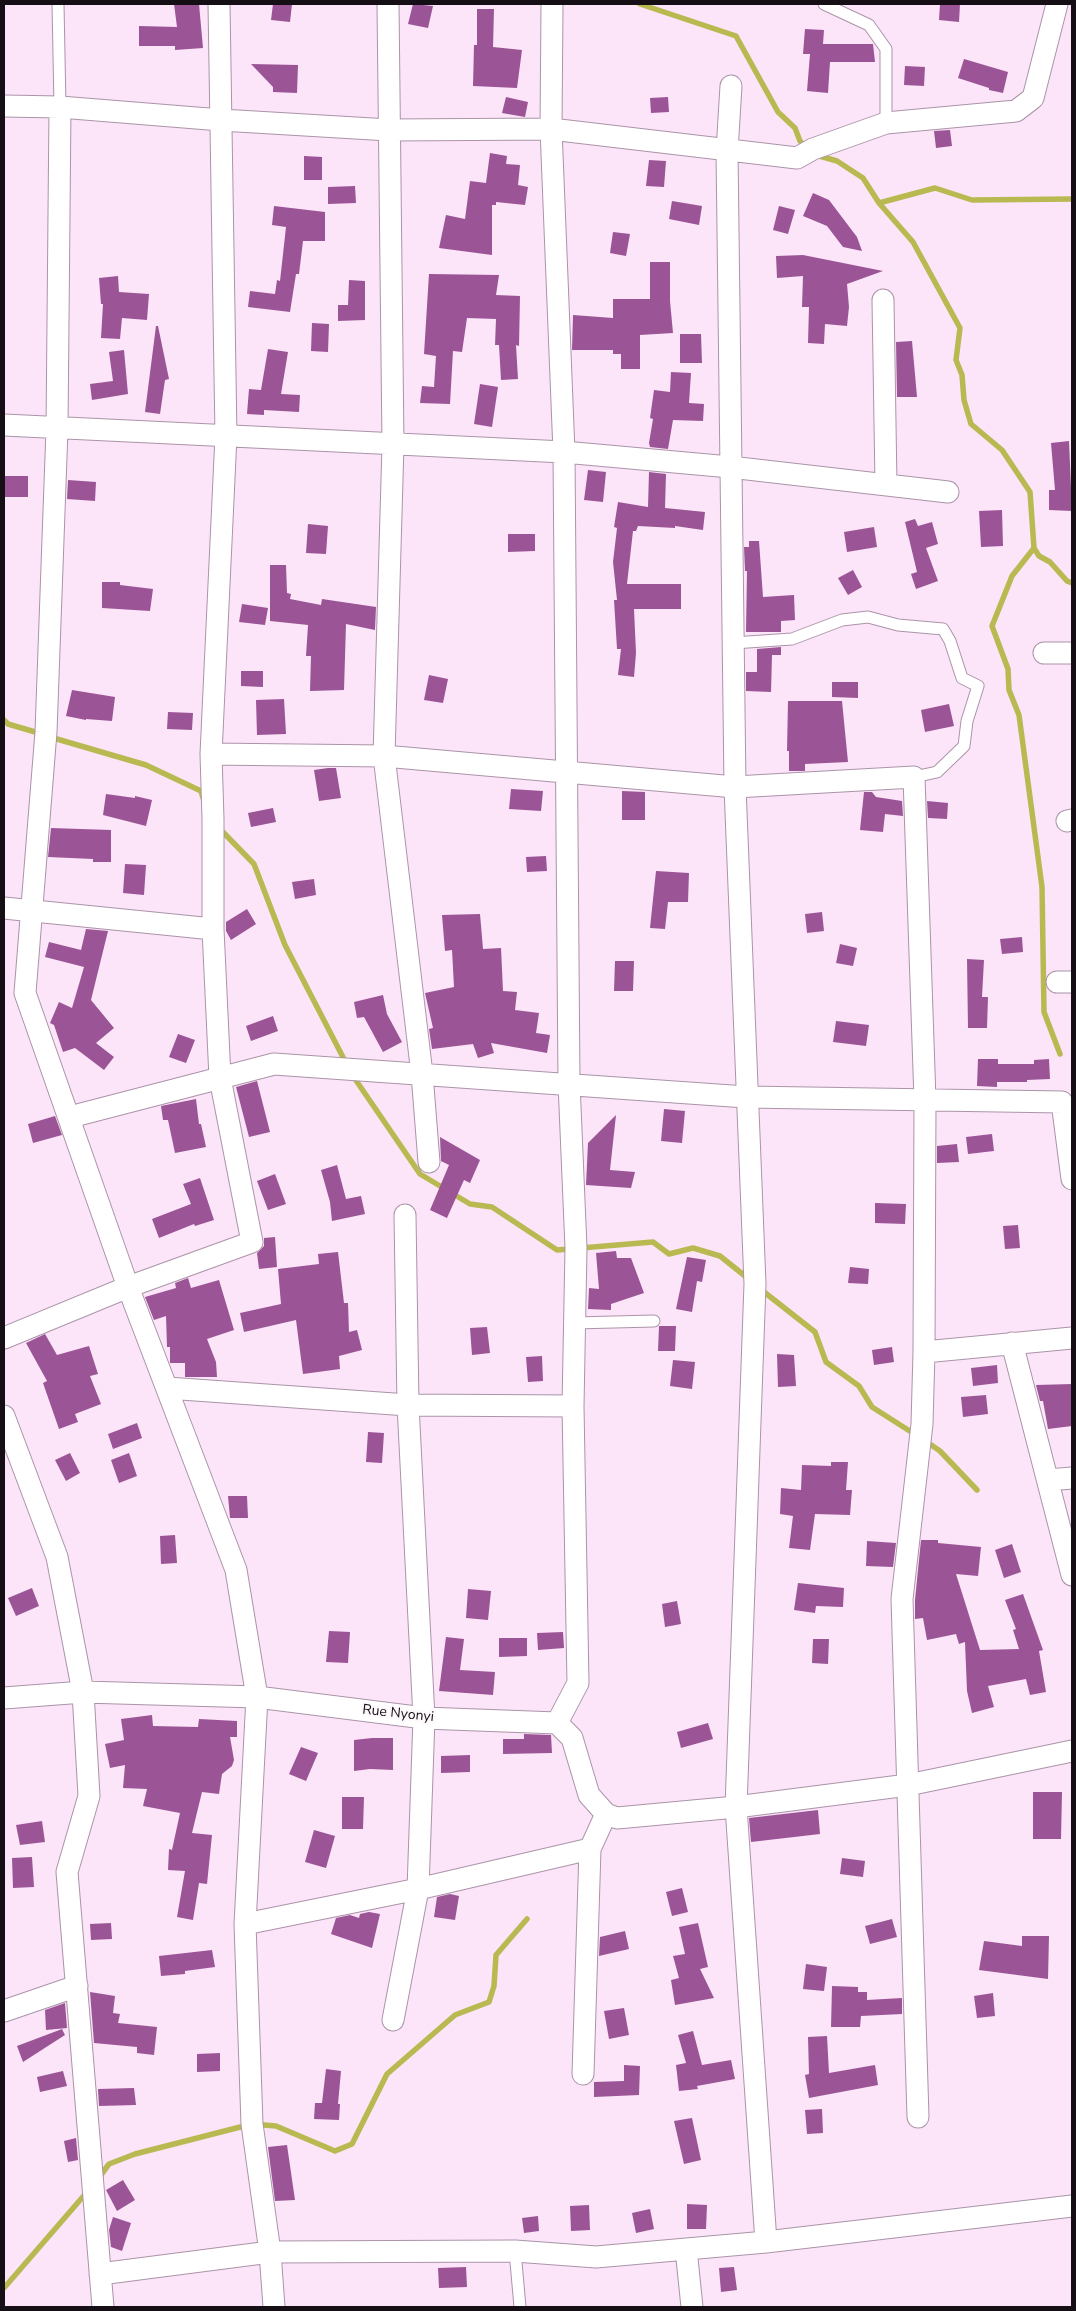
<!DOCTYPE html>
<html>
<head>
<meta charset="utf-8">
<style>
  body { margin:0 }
  #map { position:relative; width:1076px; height:2311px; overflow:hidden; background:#fce4f9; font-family:"Nunito Sans",sans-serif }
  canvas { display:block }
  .frame { position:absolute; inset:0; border:5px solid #160e15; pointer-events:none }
</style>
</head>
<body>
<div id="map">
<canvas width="1076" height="2311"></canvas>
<div class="frame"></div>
</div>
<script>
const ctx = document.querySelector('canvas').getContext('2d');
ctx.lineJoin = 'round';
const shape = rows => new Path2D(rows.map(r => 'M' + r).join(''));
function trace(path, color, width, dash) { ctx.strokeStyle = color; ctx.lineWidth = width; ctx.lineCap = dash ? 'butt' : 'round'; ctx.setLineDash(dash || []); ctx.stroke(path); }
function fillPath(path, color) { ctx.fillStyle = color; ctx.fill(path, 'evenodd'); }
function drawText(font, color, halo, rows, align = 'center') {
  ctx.font = font + ' "Nunito Sans",sans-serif'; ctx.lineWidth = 4.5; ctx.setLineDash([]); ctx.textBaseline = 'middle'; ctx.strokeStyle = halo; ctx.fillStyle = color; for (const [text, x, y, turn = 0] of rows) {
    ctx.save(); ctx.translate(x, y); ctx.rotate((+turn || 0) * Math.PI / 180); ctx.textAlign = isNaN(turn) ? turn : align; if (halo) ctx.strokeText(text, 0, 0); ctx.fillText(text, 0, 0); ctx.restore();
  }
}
const stream = shape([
  [640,4,736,36,778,112,795,128,800,141,807,149],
  [816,155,837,161,863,178,879,203,913,242,960,328,956,360,962,375,964,400,971,424,1002,450,1030,492,1034,548,1039,556,1050,562,1067,581,1072,583],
  [879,203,935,188,972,200,1072,199],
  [1034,548,1012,576,992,626,1008,669,1009,690,1019,715,1042,887,1044,1012,1060,1054],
  [4,720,8,724,42,734],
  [50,737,146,765,201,791,203,798],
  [220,829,254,864,285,945,346,1063],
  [353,1076,420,1174,470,1204,492,1207,557,1250,653,1242,669,1254,693,1248,720,1256,750,1280],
  [759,1288,815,1332,826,1362,859,1386,872,1407,916,1435],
  [924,1440,940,1451,977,1490],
  [98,2179,109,2164,135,2154,252,2124,276,2126,335,2151,352,2144,387,2074,455,2015,489,2002,494,1986,496,1955,527,1919],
  [4,2288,87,2192]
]);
const building = shape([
  [174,4,199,4,203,48,175,50,175,46,139,46,139,26,177,27],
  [273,4,292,4,290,22,271,20],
  [413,4,433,6,428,28,408,24],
  [940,4,960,4,959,22,939,20],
  [477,9,494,9,493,47,522,50,517,88,473,86,474,45,477,45],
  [805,29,824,30,823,44,873,44,875,62,830,62,828,93,807,91,810,54,803,54],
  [964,59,1008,72,1003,93,989,90,989,88,958,78],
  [251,64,298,65,297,93,273,92,273,87],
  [905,66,925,67,924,86,904,85],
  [506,97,528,102,525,117,502,113],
  [668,97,669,112,651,113,650,98],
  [950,130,952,146,936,148,934,131],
  [490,153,507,156,506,164,520,165,518,185,528,187,525,205,496,202,496,205,492,205,492,255,439,248,446,215,465,219,470,181,486,183],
  [304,156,322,157,322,180,304,180],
  [649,160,666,161,664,187,646,186],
  [355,186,356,203,328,204,328,187],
  [813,193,829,200,857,237,862,251,843,247,827,226,803,216],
  [672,201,702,206,699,225,669,219],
  [274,206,325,212,325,241,303,241,299,274,296,274,290,312,248,307,250,291,275,294,277,280,280,281,286,227,272,225],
  [779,206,795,210,788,234,773,230],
  [613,232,630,234,626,256,610,253],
  [803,255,883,271,847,284,849,307,847,326,825,324,824,344,808,343,809,307,802,307,803,276,777,278,776,256],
  [650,262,670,262,670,301,673,333,640,335,640,369,621,369,621,354,613,354,613,350,572,350,573,315,613,318,613,299,650,299],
  [429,274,499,275,496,295,520,296,519,346,516,345,518,379,501,380,499,345,495,345,496,319,467,318,462,352,453,351,450,404,420,403,422,386,434,387,436,356,424,354],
  [118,276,119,292,149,294,147,320,122,318,120,339,101,338,103,304,101,304,99,278],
  [349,280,365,281,365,320,338,321,338,305,348,305],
  [312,323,329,324,328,352,311,351],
  [156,326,158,326,169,379,165,380,160,414,145,412],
  [680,334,701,334,702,363,680,363],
  [912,341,917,397,897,397,896,342],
  [268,349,288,352,281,394,300,395,299,412,264,410,264,415,247,414,249,389,261,390],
  [124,350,128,394,92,400,90,384,113,381,109,352],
  [671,372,691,373,689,403,704,404,703,421,673,420,668,449,650,447,649,443,653,419,650,418,654,390,670,392],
  [480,384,498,387,492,427,474,424],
  [1069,441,1072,511,1049,510,1049,490,1055,490,1051,443],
  [588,470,606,472,603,502,584,500],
  [649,472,666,474,665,508,705,512,703,530,675,526,675,528,638,526,636,531,633,531,627,584,681,584,681,609,634,609,636,653,634,677,618,675,621,649,617,649,614,600,617,600,613,562,617,528,614,527,618,502,648,507],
  [4,476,28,476,28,497,4,497],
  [68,480,96,482,95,501,67,499],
  [1002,510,1003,546,981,547,979,511],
  [915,519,918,526,932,522,938,544,926,548,938,581,916,589,911,574,917,572,905,522],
  [308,524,328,526,326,554,306,553],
  [874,527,877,547,847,552,844,532],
  [508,534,535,534,535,551,508,552],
  [749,541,759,541,763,597,794,595,795,620,781,621,781,632,746,632,747,571,745,571,744,547,749,547],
  [270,565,286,565,287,593,291,594,290,599,321,605,322,599,376,607,375,630,346,624,344,690,310,691,311,656,306,656,308,625,270,621],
  [853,570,862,587,848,595,838,578],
  [102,582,120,582,120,585,153,589,150,611,102,608],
  [242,604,268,608,265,625,239,622],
  [781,647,781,655,772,655,771,692,746,691,746,672,757,672,757,649],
  [241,671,263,671,263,687,241,686],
  [429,675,448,679,443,703,424,700],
  [832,682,858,682,858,698,832,697],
  [72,690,115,697,112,721,86,719,86,720,66,716],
  [284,699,286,734,257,735,256,700],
  [788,701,842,701,848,762,805,764,805,771,789,771,789,751,787,751],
  [949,704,954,726,925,732,921,710],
  [168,712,193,713,192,730,167,729],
  [328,768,336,768,341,798,319,801,314,770],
  [511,789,543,791,541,811,509,809],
  [622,791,645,792,645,820,622,820],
  [864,792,872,792,876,797,902,801,903,816,885,814,883,832,860,830],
  [106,794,135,798,135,796,152,800,146,826,103,815],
  [927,801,948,803,947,819,928,818],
  [273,808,276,822,251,827,248,813],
  [51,828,111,830,111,862,93,862,93,859,48,857],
  [546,856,547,871,527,872,526,857],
  [125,864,146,865,144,895,123,893],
  [656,871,689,873,688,902,668,902,665,929,650,928],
  [314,879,316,895,295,899,292,882],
  [247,909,256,924,231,940,226,931,226,922],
  [822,912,824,931,807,933,805,914],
  [480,914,483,949,501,948,503,991,517,992,515,1010,539,1013,536,1033,550,1035,547,1053,491,1043,494,1053,478,1058,473,1044,432,1049,429,1029,433,1028,425,993,454,987,452,950,445,951,442,915],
  [86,929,108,931,91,1000,114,1028,96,1043,114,1057,104,1070,75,1048,63,1052,54,1025,50,1023,59,1002,72,1008,84,967,45,957,49,942,81,950],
  [1022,937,1023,952,1002,954,1000,939],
  [840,944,857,948,853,966,836,963],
  [967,959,984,960,982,997,988,997,987,1028,968,1028],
  [615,961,634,961,633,991,614,991],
  [383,995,387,1014,402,1042,383,1052,364,1017,357,1018,354,1002],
  [273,1016,278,1031,251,1041,246,1026],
  [836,1021,869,1025,866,1046,833,1042],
  [178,1034,195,1040,186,1063,169,1057],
  [978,1059,998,1059,998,1064,1034,1064,1034,1060,1049,1059,1050,1079,1027,1080,1027,1082,997,1082,997,1087,977,1086],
  [257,1081,270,1132,249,1137,236,1087],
  [196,1099,199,1124,201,1124,206,1147,175,1153,168,1120,163,1120,161,1106],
  [664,1109,685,1111,682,1143,661,1141],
  [616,1115,610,1170,635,1172,631,1188,586,1185,588,1143],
  [55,1116,62,1135,33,1143,28,1124],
  [992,1134,994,1151,968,1154,966,1137],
  [440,1137,480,1160,470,1183,464,1180,447,1218,430,1210,449,1165,441,1161],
  [957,1144,959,1162,937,1163,937,1146],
  [337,1165,346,1199,361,1196,365,1214,332,1221,330,1202,321,1170],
  [275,1174,286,1204,268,1210,257,1181],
  [200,1178,214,1220,195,1226,194,1224,159,1238,152,1219,191,1204,183,1184],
  [875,1203,906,1204,905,1224,875,1223],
  [1018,1225,1020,1248,1005,1249,1003,1226],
  [275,1237,277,1267,259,1269,257,1253,264,1246,264,1238],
  [616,1251,617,1258,631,1258,644,1293,611,1304,611,1310,588,1309,589,1288,599,1289,596,1253],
  [338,1252,344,1303,348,1303,349,1332,357,1330,362,1350,339,1356,340,1369,303,1374,296,1320,244,1332,240,1313,281,1304,278,1269,319,1264,318,1254],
  [687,1257,706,1260,702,1282,697,1281,692,1312,676,1309],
  [850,1267,869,1269,868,1284,848,1283],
  [188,1278,191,1288,219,1280,234,1330,207,1339,216,1362,217,1377,185,1377,185,1363,170,1363,170,1347,167,1347,166,1316,154,1320,145,1297,176,1288,175,1283],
  [659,1326,676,1326,675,1351,658,1351],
  [487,1327,490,1353,472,1355,470,1328],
  [45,1334,57,1355,89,1346,98,1374,90,1376,101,1404,75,1414,78,1422,59,1429,43,1383,47,1381,26,1343],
  [892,1347,894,1362,874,1365,872,1350],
  [777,1354,794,1355,796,1386,778,1387],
  [542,1356,543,1381,528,1382,526,1357],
  [673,1360,695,1362,692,1389,670,1386],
  [997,1365,998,1383,973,1386,971,1368],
  [1072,1384,1072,1426,1048,1429,1043,1401,1040,1401,1036,1385],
  [986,1395,988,1414,963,1417,961,1397],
  [137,1423,142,1438,113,1449,108,1434],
  [368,1432,384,1433,382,1463,366,1462],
  [70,1453,80,1473,66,1481,55,1460],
  [129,1453,137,1476,119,1483,111,1460],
  [831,1462,848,1462,846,1490,852,1490,850,1515,815,1514,810,1550,789,1548,793,1516,780,1514,781,1488,801,1490,802,1465,831,1466],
  [228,1496,247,1496,248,1518,230,1518],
  [175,1535,177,1563,161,1564,160,1536],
  [921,1540,938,1540,938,1543,981,1547,978,1576,956,1574,980,1650,1019,1649,1013,1630,1016,1629,1005,1600,1023,1594,1043,1650,1039,1651,1046,1692,1030,1695,1026,1679,988,1686,994,1707,972,1713,967,1691,965,1642,959,1644,956,1634,927,1640,923,1618,915,1619,915,1600],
  [867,1541,896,1543,893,1567,866,1566],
  [1012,1544,1021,1572,1004,1578,995,1550],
  [798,1583,844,1588,843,1607,816,1606,815,1613,794,1610],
  [32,1588,39,1606,16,1616,8,1598],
  [468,1589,491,1591,488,1620,466,1618],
  [677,1601,681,1624,665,1627,662,1604],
  [329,1631,350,1632,348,1663,326,1662],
  [563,1632,564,1648,538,1650,537,1633],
  [446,1637,464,1639,460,1670,495,1672,493,1695,439,1691],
  [499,1638,527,1638,527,1656,499,1657],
  [813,1639,829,1639,828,1664,812,1663],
  [152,1715,153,1726,198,1727,199,1719,237,1721,237,1737,230,1737,234,1760,232,1766,222,1774,219,1794,202,1792,192,1833,212,1835,207,1884,199,1883,193,1920,177,1917,185,1871,168,1870,169,1849,172,1850,180,1813,143,1806,147,1789,123,1788,125,1765,110,1768,105,1744,124,1740,121,1719],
  [708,1723,713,1739,681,1748,677,1732],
  [524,1734,551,1735,552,1753,503,1754,503,1739,524,1739],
  [372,1738,393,1738,393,1770,370,1769,354,1771,354,1740],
  [301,1747,318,1753,306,1781,289,1774],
  [470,1755,470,1772,441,1773,441,1756],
  [1033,1792,1062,1792,1061,1839,1033,1839],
  [342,1797,364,1797,363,1829,342,1829],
  [818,1810,820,1834,751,1842,749,1818],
  [42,1821,45,1842,20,1845,16,1825],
  [314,1830,335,1836,326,1868,305,1862],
  [32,1857,34,1887,13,1888,12,1858],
  [842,1858,865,1861,863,1877,840,1874],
  [682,1888,688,1912,672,1916,666,1892],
  [450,1894,459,1896,455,1920,434,1917,437,1897],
  [369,1912,380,1914,372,1948,331,1934,336,1918,350,1915,359,1918,360,1914],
  [892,1919,897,1937,870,1944,865,1926],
  [111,1923,112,1939,91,1940,90,1924],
  [698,1923,708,1967,700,1969,714,1998,675,2005,671,1980,679,1978,673,1956,685,1954,679,1927],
  [625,1931,629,1949,599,1956,600,1937],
  [1022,1936,1049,1936,1048,1979,979,1970,984,1941,1022,1946],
  [212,1950,215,1967,185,1971,185,1974,161,1976,159,1956],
  [806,1964,827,1967,824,1991,803,1989],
  [832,1986,858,1987,858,1992,867,1992,867,2000,902,1998,902,2014,861,2016,860,2027,831,2027],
  [90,1992,115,1996,113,2013,120,2014,118,2023,157,2027,154,2055,137,2053,137,2047,94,2043],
  [993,1993,995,2016,977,2018,974,1996],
  [65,2003,67,2028,46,2030,45,2010],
  [624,2008,629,2035,609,2039,604,2011],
  [62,2029,65,2035,23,2062,17,2046],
  [693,2031,702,2065,731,2060,735,2079,697,2086,698,2089,679,2091,676,2065,686,2063,678,2035],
  [827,2036,829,2073,875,2065,878,2085,809,2098,805,2075,809,2074,808,2037],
  [220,2053,220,2071,197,2072,197,2054],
  [624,2065,640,2066,639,2095,594,2097,594,2082,624,2081],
  [326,2069,341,2071,338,2104,340,2104,339,2120,314,2119,315,2103,322,2103],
  [63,2071,67,2086,40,2092,37,2077],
  [134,2088,136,2105,99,2106,98,2089],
  [822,2109,823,2133,807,2134,805,2110],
  [692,2118,701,2160,684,2164,674,2121],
  [76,2138,78,2160,68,2162,64,2141],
  [287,2145,295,2200,275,2201,268,2147],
  [123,2180,135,2200,117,2211,106,2190],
  [687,2204,707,2205,706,2229,687,2229],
  [589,2205,590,2230,571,2231,570,2206],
  [650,2209,654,2229,636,2233,632,2213],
  [538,2216,539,2231,524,2233,522,2218],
  [113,2217,131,2223,122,2251,111,2247,109,2230],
  [466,2267,467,2287,439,2288,438,2268],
  [734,2267,737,2290,721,2292,719,2268]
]);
const lane = shape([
  [58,4,60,107],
  [824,4,869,25,886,49,886,123],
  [733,643,792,639,842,620,868,617,898,625,943,629,950,641,962,678,978,686,967,721,964,746,937,772,914,777],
  [574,1323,654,1321],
  [515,2251,520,2307]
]);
const street = shape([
  [388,4,393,445,384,756,422,1074,429,1162],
  [552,4,551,129,564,452,569,1083,576,1248,573,1406,578,1683,557,1723],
  [731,86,727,151,735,787,755,1284,736,1807,766,2242],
  [4,106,60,107,221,120,389,130,551,129,797,158,813,149,886,123,1016,111,1033,98,1057,4],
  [60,107,57,429,46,732,25,993,128,1287,236,1570,257,1697,245,1924,252,2124,270,2252,274,2307],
  [883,300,886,485],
  [4,425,564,452,730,467,948,492],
  [1044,653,1072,653],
  [211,754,384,756,735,787,914,777,925,1100,924,1352,922,1424,902,1599,918,2117],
  [1067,821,1072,820],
  [4,908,213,929],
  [1057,982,1072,982],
  [70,1117,274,1064,746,1097,1062,1102,1072,1179],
  [4,1338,128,1287,252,1242,220,1078,213,929,213,819,211,754,226,436,219,4],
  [1012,1343,1072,1575],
  [924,1352,1072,1338],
  [167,1388,408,1405,573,1406],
  [4,1416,57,1557,83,1692,89,1796,67,1872,103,2307],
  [1048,1480,1072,1478],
  [4,1698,83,1692,257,1697,424,1718,557,1723,572,1738,589,1795,606,1814,617,1818,736,1807,908,1785,1072,1751],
  [245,1924,418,1889,590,1849],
  [4,2011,77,1986],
  [393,2020,418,1889,424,1718,408,1405,405,1215],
  [583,2074,590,1849,606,1814],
  [686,2249,692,2307],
  [100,2274,270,2252,515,2251,596,2257,766,2242,1072,2206]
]);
const streetNames = [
  ["Rue Nyonyi",398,1714,6]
];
trace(stream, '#b9b951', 5.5);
fillPath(building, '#9b5596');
trace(lane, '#ab94a8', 13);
trace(street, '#ab94a8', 23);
trace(lane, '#fff', 11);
trace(street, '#fff', 21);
drawText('14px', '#160e15', '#fdf8fc', streetNames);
</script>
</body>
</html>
